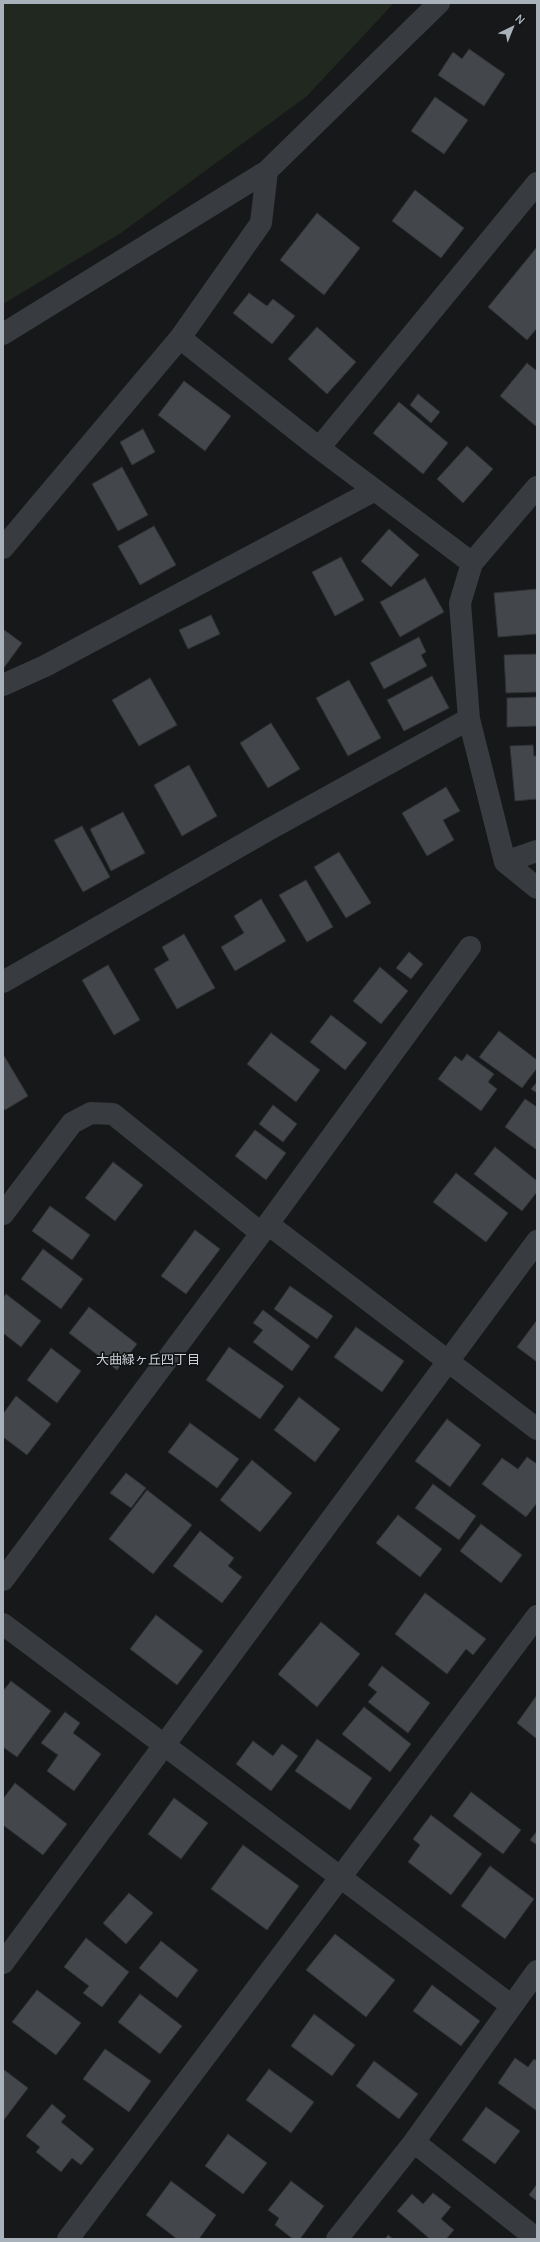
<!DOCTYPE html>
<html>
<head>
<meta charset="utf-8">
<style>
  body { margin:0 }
  #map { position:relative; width:540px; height:2242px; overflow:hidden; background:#17181a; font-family:Manrope,sans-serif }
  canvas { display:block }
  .frame { position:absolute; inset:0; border:4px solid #a9b2ba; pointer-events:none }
  .north { position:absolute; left:492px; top:8px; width:40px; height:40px; -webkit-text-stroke:3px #121315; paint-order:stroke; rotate:43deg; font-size:11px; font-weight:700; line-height:16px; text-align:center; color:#a9b2ba }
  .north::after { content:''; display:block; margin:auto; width:14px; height:18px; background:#a9b2ba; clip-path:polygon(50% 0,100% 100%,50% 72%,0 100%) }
</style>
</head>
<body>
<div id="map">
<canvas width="540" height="2242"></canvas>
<div class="frame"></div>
<div class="north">N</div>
</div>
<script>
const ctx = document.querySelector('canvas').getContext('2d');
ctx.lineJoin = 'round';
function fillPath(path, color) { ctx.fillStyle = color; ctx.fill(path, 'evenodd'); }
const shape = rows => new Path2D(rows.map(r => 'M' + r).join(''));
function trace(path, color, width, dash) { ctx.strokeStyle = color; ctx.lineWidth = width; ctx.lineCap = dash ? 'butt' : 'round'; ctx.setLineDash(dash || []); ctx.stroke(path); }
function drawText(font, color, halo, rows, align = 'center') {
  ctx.font = font + ' Manrope,"Noto Sans JP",sans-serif'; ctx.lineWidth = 3.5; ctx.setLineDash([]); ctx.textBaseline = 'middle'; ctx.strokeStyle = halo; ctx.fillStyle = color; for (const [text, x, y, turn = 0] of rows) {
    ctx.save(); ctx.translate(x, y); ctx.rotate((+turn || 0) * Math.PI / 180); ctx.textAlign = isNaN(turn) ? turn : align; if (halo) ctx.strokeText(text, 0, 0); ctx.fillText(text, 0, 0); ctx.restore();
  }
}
const green = shape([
  [3,3,394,3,307,96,121,233,3,304]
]);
const building = shape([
  [469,49,505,74,484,106,438,75,453,52,462,59,469,49],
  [435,97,468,120,444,154,411,131,435,97],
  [415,190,464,228,441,258,392,221,415,190],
  [317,213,360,248,324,295,280,260,317,213],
  [537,247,537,328,527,340,488,307,537,247],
  [249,293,267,306,273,299,295,316,272,344,233,313,249,293],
  [317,327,356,362,327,394,288,359,317,327],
  [527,363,537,371,537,427,500,396,527,363],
  [184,381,231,416,205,451,158,415,184,381],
  [418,394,440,412,431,423,410,405,418,394],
  [399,402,448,443,423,474,373,433,399,402],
  [143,429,155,452,132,465,120,442,143,429],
  [467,446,493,469,463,503,437,479,467,446],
  [122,467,148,515,118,531,92,484,122,467],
  [154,526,176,565,140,585,118,546,154,526],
  [389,529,419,555,391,587,361,561,389,529],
  [341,557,364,600,335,616,312,572,341,557],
  [425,578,444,612,400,637,380,602,425,578],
  [537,589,537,634,498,637,494,593,537,589],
  [211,615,220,634,188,649,179,630,211,615],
  [3,629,22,643,3,669,3,629],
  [419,637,426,652,421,655,427,666,384,689,370,663,419,637],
  [537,654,537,692,506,693,504,655,537,654],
  [432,676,449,708,404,731,387,700,432,676],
  [150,678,177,725,139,746,112,700,150,678],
  [349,680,381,738,348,756,316,698,349,680],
  [537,697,537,726,507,727,507,698,537,697],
  [271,723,300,769,268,788,240,743,271,723],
  [533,745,534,756,537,756,537,799,515,801,510,746,533,745],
  [189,765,217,816,182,836,154,785,189,765],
  [446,787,460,811,443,820,454,840,427,856,402,813,446,787],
  [123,812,145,853,111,871,90,829,123,812],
  [82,826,110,877,83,892,54,840,82,826],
  [339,852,371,903,346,918,314,867,339,852],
  [306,880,333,927,307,942,279,895,306,880],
  [261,899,286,941,235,971,221,947,244,933,234,916,261,899],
  [184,934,215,988,177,1009,154,969,169,960,162,947,184,934],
  [409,952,423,964,411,979,396,968,409,952],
  [108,965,140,1020,114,1035,82,980,108,965],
  [380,967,408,991,381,1024,353,1001,380,967],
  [331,1015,367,1043,345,1070,310,1042,331,1015],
  [499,1031,537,1060,537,1068,522,1088,479,1057,499,1031],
  [271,1033,320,1070,296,1102,247,1064,271,1033],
  [3,1054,28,1096,5,1110,3,1107,3,1054],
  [467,1054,494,1074,488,1082,497,1089,481,1111,438,1079,455,1056,462,1061,467,1054],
  [537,1082,537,1093,531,1089,537,1082],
  [525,1099,537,1107,537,1150,505,1127,525,1099],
  [273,1105,297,1124,283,1142,259,1124,273,1105],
  [255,1130,286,1153,266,1180,235,1156,255,1130],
  [495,1147,537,1181,537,1192,522,1211,474,1174,495,1147],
  [113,1162,143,1185,115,1221,85,1198,113,1162],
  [456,1173,508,1213,486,1242,433,1202,456,1173],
  [50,1206,90,1235,72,1260,32,1231,50,1206],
  [195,1230,220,1249,186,1294,161,1276,195,1230],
  [43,1249,83,1279,61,1309,21,1279,43,1249],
  [290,1286,333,1316,317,1339,274,1309,290,1286],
  [6,1294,41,1321,21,1347,3,1333,3,1298,6,1294],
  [89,1307,137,1344,117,1370,69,1333,89,1307],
  [263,1310,310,1346,292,1371,253,1342,263,1330,253,1323,263,1310],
  [537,1320,537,1362,517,1347,537,1320],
  [356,1327,404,1361,382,1392,334,1357,356,1327],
  [229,1347,284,1386,260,1419,206,1380,229,1347],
  [51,1348,81,1371,57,1403,27,1380,51,1348],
  [16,1396,51,1424,27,1455,3,1437,3,1414,16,1396],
  [299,1397,340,1429,315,1462,274,1430,299,1397],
  [447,1419,481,1445,450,1487,415,1461,447,1419],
  [190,1423,239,1459,217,1488,168,1452,190,1423],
  [527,1457,537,1464,537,1503,526,1517,482,1484,502,1458,518,1469,527,1457],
  [252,1460,292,1493,260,1532,220,1500,252,1460],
  [126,1473,146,1488,131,1508,110,1493,126,1473],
  [433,1484,476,1516,459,1540,415,1508,433,1484],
  [147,1490,192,1525,153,1574,109,1539,147,1490],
  [398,1515,442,1549,420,1577,376,1543,398,1515],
  [481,1524,522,1555,501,1583,460,1551,481,1524],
  [200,1531,234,1558,228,1566,242,1577,222,1603,173,1566,200,1531],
  [425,1593,486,1639,473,1655,466,1649,447,1674,395,1634,425,1593],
  [156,1615,203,1651,177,1685,130,1649,156,1615],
  [321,1622,360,1654,317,1707,278,1674,321,1622],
  [382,1666,430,1703,408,1733,368,1702,377,1692,368,1685,382,1666],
  [11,1681,51,1711,17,1757,3,1747,3,1691,11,1681],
  [537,1695,537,1739,517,1723,537,1695],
  [364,1707,411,1744,390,1772,342,1734,364,1707],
  [65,1712,80,1723,73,1733,101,1754,74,1791,47,1771,58,1755,41,1743,65,1712],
  [317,1739,372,1778,350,1810,295,1771,317,1739],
  [253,1741,273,1756,282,1744,298,1756,271,1791,236,1764,253,1741],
  [15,1783,67,1824,43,1855,3,1825,3,1799,15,1783],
  [471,1792,521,1830,503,1854,453,1816,471,1792],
  [174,1798,208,1823,181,1859,148,1834,174,1798],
  [431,1815,482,1854,451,1895,408,1862,420,1845,413,1839,431,1815],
  [537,1831,537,1845,530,1840,537,1831],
  [243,1845,299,1886,267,1930,211,1889,243,1845],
  [490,1866,534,1899,505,1939,461,1906,490,1866],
  [129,1893,153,1913,126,1944,103,1923,129,1893],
  [335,1934,395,1980,366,2017,306,1970,335,1934],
  [86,1938,129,1972,102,2007,83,1993,89,1986,64,1967,86,1938],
  [161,1941,198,1970,177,1998,139,1968,161,1941],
  [432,1985,480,2021,461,2046,413,2011,432,1985],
  [37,1990,81,2023,56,2055,12,2022,37,1990],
  [140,1994,182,2026,160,2054,118,2022,140,1994],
  [314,2014,355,2045,332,2076,291,2046,314,2014],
  [105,2049,151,2081,129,2112,83,2079,105,2049],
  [515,2058,528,2067,534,2059,537,2061,537,2111,498,2083,515,2058],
  [374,2061,418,2094,399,2119,356,2086,374,2061],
  [3,2069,28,2088,3,2121,3,2069],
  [269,2069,314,2102,291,2133,246,2100,269,2069],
  [52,2104,66,2116,61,2122,94,2149,81,2165,72,2158,61,2172,36,2152,40,2147,26,2136,52,2104],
  [486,2107,520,2131,495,2164,462,2140,486,2107],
  [228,2134,267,2163,243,2194,205,2166,228,2134],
  [171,2181,216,2215,199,2239,177,2239,146,2215,171,2181],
  [291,2181,324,2206,300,2239,293,2239,275,2225,279,2218,268,2210,291,2181],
  [537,2184,537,2201,529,2195,537,2184],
  [433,2193,451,2207,441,2219,454,2230,446,2239,430,2239,397,2211,412,2194,423,2204,433,2193],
  [388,2235,393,2239,385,2239,388,2235]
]);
const minor = shape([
  [439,3,267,171,261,223,180,338,319,448,472,563,460,603,469,719,505,862,537,888],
  [3,334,267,171],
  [319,448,537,183],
  [3,548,180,338],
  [472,563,537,487],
  [3,685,45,666,375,490],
  [505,862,537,851],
  [3,982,268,830,469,719],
  [3,1214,72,1123,91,1113,113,1114,261,1233],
  [268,1224,537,1429],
  [3,1580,268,1224,470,947],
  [3,1624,512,2006],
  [3,1963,537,1241],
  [414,2142,537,2239],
  [68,2239,537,1616],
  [337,2239,414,2142,537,1971]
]);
const neighbourhoodNames = [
  ["大曲緑ヶ丘四丁目",148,1360]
];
fillPath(green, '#20281f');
fillPath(building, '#43464a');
trace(building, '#313236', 1);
trace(minor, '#383b3f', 22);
drawText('13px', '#cad0d6', '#121315', neighbourhoodNames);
</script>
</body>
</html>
